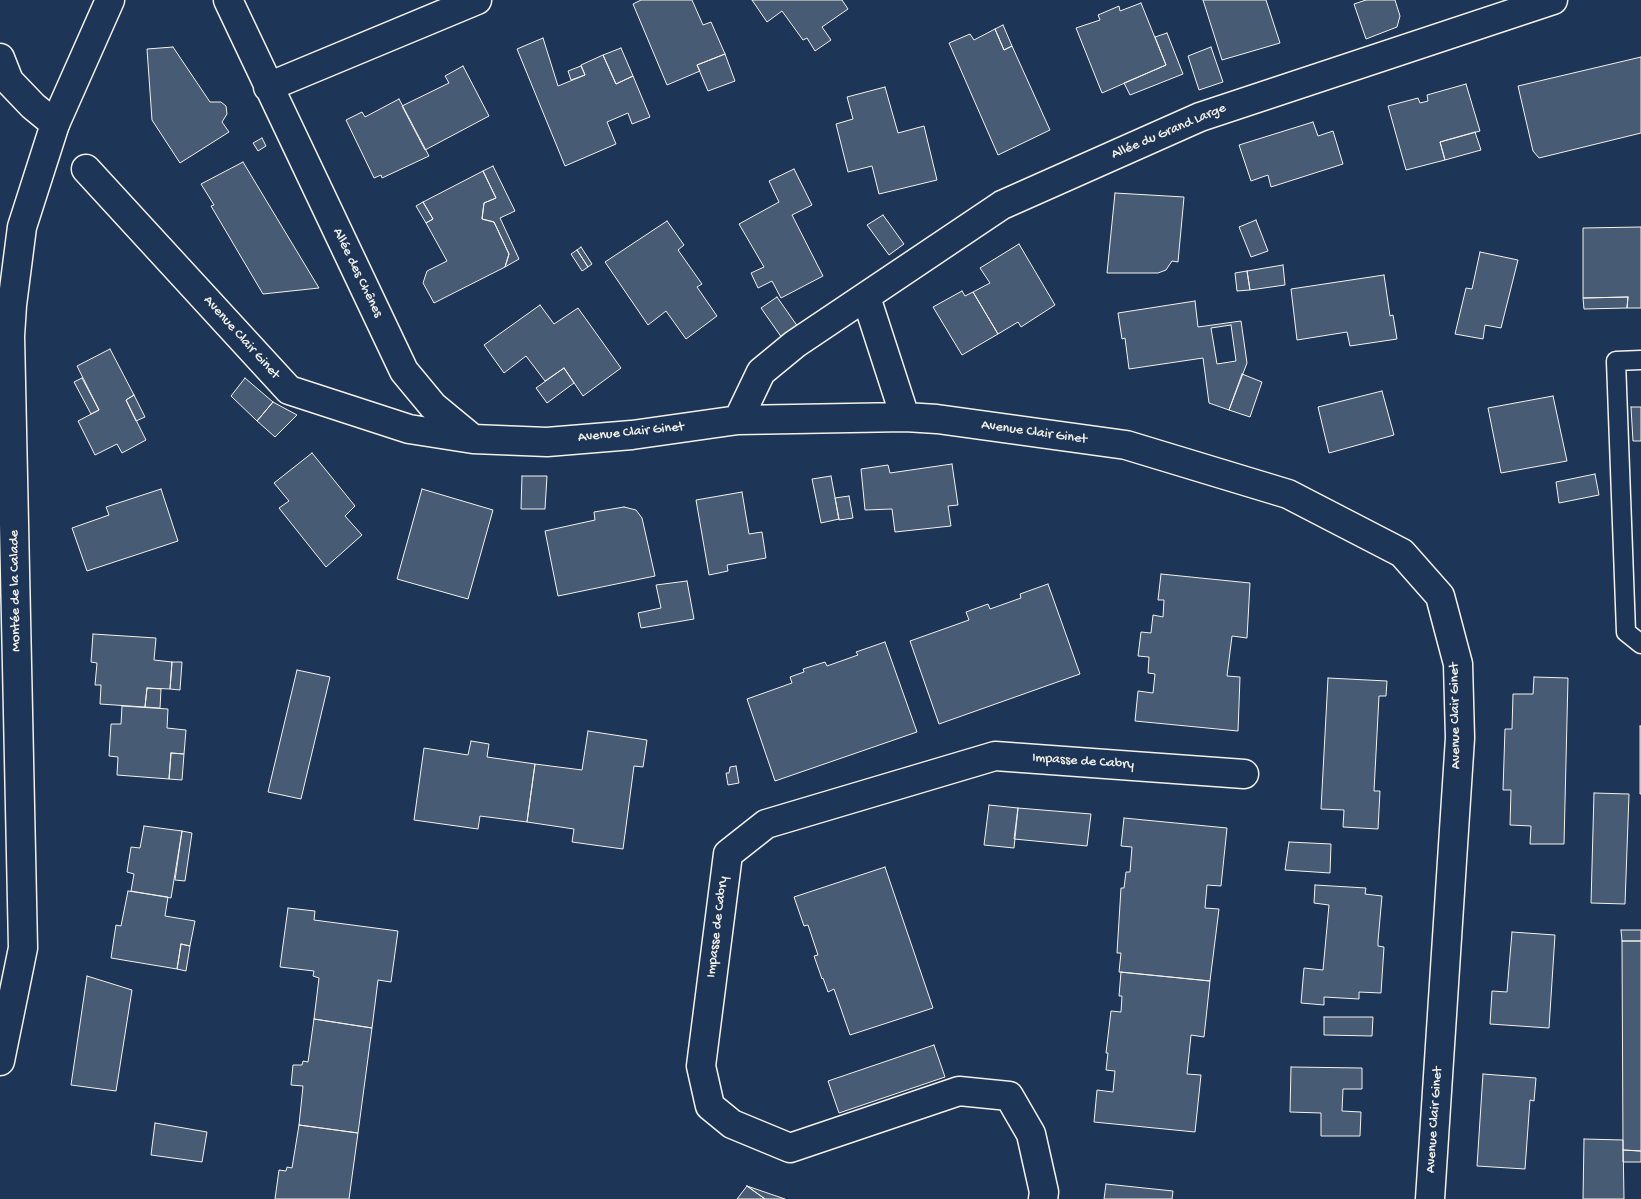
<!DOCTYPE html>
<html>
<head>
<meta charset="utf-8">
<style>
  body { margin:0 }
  canvas { display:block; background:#1d3557 }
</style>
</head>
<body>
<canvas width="1641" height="1199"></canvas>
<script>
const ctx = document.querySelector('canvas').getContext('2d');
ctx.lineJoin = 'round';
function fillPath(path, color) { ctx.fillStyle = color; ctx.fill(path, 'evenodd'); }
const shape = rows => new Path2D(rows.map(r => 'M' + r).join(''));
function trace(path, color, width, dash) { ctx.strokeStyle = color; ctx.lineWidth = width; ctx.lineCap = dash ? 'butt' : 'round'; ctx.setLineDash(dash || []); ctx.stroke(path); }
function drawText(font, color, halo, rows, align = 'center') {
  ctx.font = font + ' "Gochi Hand",sans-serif'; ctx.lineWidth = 4.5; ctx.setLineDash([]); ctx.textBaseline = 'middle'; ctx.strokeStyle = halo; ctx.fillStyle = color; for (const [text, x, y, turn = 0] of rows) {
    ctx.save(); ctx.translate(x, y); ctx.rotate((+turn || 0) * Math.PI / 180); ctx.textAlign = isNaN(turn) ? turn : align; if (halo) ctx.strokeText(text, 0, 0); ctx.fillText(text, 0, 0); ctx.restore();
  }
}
const building = shape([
  [641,0,692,0,703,25,711,22,725,54,697,65,700,71,667,85,633,4,641,0],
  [752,0,842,0,848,9,822,27,831,40,815,51,807,38,803,40,782,11,767,22,752,0],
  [1203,0,1266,0,1280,43,1222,60,1203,0],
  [1366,0,1395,0,1400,16,1397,27,1366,39,1354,4,1366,0],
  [1141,3,1166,65,1102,93,1076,28,1100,20,1098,15,1119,6,1120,11,1141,3],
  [1003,25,1012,46,1004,50,995,29,1003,25],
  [995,29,1004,50,1012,46,1050,130,998,155,949,43,970,34,974,40,995,29],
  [1167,33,1183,74,1130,95,1124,83,1166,65,1155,37,1167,33],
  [543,38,558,86,585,75,581,65,603,55,616,84,633,76,650,117,632,124,628,113,607,122,616,144,565,166,517,49,543,38],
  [173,47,210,102,221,102,226,106,227,114,222,122,229,132,180,163,152,120,147,49,173,47],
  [1211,47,1223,82,1199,90,1188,56,1211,47],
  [621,48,633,76,616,84,603,55,621,48],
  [725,54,735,81,708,91,697,65,725,54],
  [1641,57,1641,133,1539,158,1533,151,1518,86,1641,57],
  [463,66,489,116,425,150,402,106,449,83,445,76,463,66],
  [581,66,585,75,571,80,568,71,581,66],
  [1466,84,1480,131,1440,142,1445,160,1406,170,1388,106,1418,98,1420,103,1428,101,1427,95,1466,84],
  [885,87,898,133,924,126,937,180,879,194,872,166,848,172,836,124,853,119,847,97,885,87],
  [399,99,429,156,382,178,381,175,374,178,346,120,362,112,365,117,399,99],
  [1313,122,1318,136,1333,131,1343,164,1271,187,1268,175,1251,181,1239,145,1313,122],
  [1475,132,1481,150,1445,160,1440,142,1475,132],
  [262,138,266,146,258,151,253,143,262,138],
  [243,162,319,288,263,294,211,206,214,205,201,184,243,162],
  [493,166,515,211,500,218,519,259,505,267,509,254,494,222,482,219,484,203,496,198,483,171,493,166],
  [794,169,812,205,792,215,823,276,781,298,772,281,758,288,751,273,764,267,739,224,779,202,769,181,794,169],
  [483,171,496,198,484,203,482,219,494,222,509,254,505,267,434,303,423,283,427,271,447,261,426,223,433,219,423,202,483,171],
  [1115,193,1184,197,1178,262,1172,261,1166,270,1158,273,1107,273,1115,193],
  [423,202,433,219,426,223,416,206,423,202],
  [883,215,904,244,889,255,867,225,883,215],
  [1256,220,1268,251,1251,257,1239,227,1256,220],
  [667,221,684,245,678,250,702,284,697,287,717,316,686,339,666,311,648,325,605,262,667,221],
  [1641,227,1641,308,1627,308,1628,297,1583,298,1583,228,1641,227],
  [1019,244,1055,305,1021,327,1018,322,998,334,973,292,990,283,980,268,1019,244],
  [581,247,592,264,588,267,577,250,581,247],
  [577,250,588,267,582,271,571,254,577,250],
  [1480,252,1518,260,1501,328,1485,325,1483,339,1455,334,1466,288,1472,289,1480,252],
  [1283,265,1285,285,1250,290,1247,271,1283,265],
  [1247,271,1250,290,1237,291,1235,273,1247,271],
  [1384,275,1390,316,1393,315,1397,339,1350,346,1347,332,1297,340,1291,289,1384,275],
  [962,291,965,296,973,292,998,334,962,355,933,307,962,291],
  [777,297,798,327,782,338,761,308,777,297],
  [1628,297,1627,308,1584,309,1583,298,1628,297],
  [1195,301,1198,327,1241,321,1247,363,1229,410,1209,403,1203,358,1129,369,1125,338,1122,339,1118,313,1195,301],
  [1231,325,1236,361,1217,364,1211,328,1231,325],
  [540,305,554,324,578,308,621,368,583,396,564,368,545,381,526,356,504,373,484,345,540,305],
  [110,349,134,395,126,400,146,440,122,453,117,444,95,455,78,421,99,410,77,366,110,349],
  [564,368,574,383,547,403,536,388,564,368],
  [1242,374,1262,382,1250,417,1229,410,1242,374],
  [82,378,99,410,91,414,74,382,82,378],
  [245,378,273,402,257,421,231,396,245,378],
  [1382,391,1394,435,1329,453,1318,407,1382,391],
  [134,395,145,417,136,421,126,400,134,395],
  [1553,396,1567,461,1501,473,1488,408,1553,396],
  [273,402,297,415,275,437,257,421,273,402],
  [1631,407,1641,407,1641,441,1633,441,1631,407],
  [312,453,355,506,345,516,362,535,326,567,279,508,289,501,274,483,312,453],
  [952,464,958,505,948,506,951,526,895,532,892,509,865,510,861,469,888,465,890,473,952,464],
  [1595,474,1599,495,1559,503,1556,482,1595,474],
  [522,476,547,476,545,509,521,509,522,476],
  [831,476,839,519,821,523,812,479,831,476],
  [161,489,178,541,87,571,72,528,109,515,106,507,161,489],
  [422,489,493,510,468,599,397,579,422,489],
  [742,492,749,534,762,532,766,558,727,565,728,571,709,575,696,500,742,492],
  [849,496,853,518,839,520,835,498,849,496],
  [624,507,636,510,642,518,655,576,558,596,545,531,595,520,594,512,624,507],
  [1161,574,1250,583,1247,638,1232,636,1227,676,1240,677,1238,731,1135,721,1138,691,1153,693,1155,674,1148,673,1149,657,1138,656,1141,632,1151,633,1153,615,1163,617,1164,600,1158,600,1161,574],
  [687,581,694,619,641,628,638,613,661,608,656,585,687,581],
  [1048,584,1080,674,939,724,910,641,969,620,966,612,988,604,990,609,1021,598,1020,594,1048,584],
  [93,634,156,638,154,660,172,662,170,689,147,688,145,707,100,704,101,685,95,685,97,663,91,662,93,634],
  [885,642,917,732,775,781,747,699,792,683,790,677,804,672,803,669,825,662,827,666,858,655,856,652,885,642],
  [172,662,182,662,180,690,170,689,172,662],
  [297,670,330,677,301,799,268,792,297,670],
  [1534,677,1568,678,1564,844,1530,844,1531,826,1510,825,1511,790,1503,790,1505,729,1512,729,1513,694,1533,694,1534,677],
  [1328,678,1387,681,1386,696,1379,696,1374,791,1380,791,1378,829,1343,827,1344,810,1321,809,1328,678],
  [147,688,161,689,160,708,145,707,147,688],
  [122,706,168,709,167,728,186,730,184,754,171,753,169,779,117,775,118,757,109,756,111,724,121,724,122,706],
  [1640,726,1641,726,1641,794,1640,794,1640,726],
  [588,731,647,740,643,767,634,766,623,849,572,842,574,829,527,822,535,764,582,770,588,731],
  [471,741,489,744,487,757,535,764,527,822,480,816,478,829,414,820,424,748,468,755,471,741],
  [171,753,184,754,182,780,169,779,171,753],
  [736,766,739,783,728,785,726,773,729,773,730,767,736,766],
  [1594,793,1629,794,1625,904,1591,903,1594,793],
  [989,805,1018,808,1014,848,984,845,989,805],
  [1018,808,1091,814,1087,846,1014,839,1018,808],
  [1124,818,1227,828,1221,886,1207,885,1205,908,1219,909,1210,981,1119,972,1121,953,1117,953,1121,888,1124,888,1126,872,1130,872,1132,847,1121,846,1124,818],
  [144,826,182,831,171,898,131,891,134,874,127,872,131,847,140,848,144,826],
  [182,831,192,833,185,881,175,880,182,831],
  [1289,842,1331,844,1330,873,1285,870,1289,842],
  [885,867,933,1008,850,1035,834,989,828,992,823,978,822,979,814,956,818,955,808,925,804,926,794,897,885,867],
  [1315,885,1366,888,1365,894,1382,896,1378,941,1378,946,1384,947,1381,993,1359,992,1359,999,1324,997,1324,1005,1301,1003,1304,968,1323,970,1329,905,1314,903,1315,885],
  [128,891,168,897,165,916,195,921,190,946,181,944,177,969,111,958,116,925,121,926,128,891],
  [288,908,315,911,314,920,398,931,391,982,378,980,372,1028,314,1019,319,978,313,976,314,971,280,967,288,908],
  [1621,930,1641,930,1641,941,1622,941,1621,930],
  [1512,932,1555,935,1549,1028,1490,1024,1492,991,1507,992,1512,932],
  [1622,941,1641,941,1641,1151,1623,1150,1622,941],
  [181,944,190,946,186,971,177,969,181,944],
  [1121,972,1210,981,1204,1037,1191,1035,1187,1074,1201,1075,1195,1132,1094,1122,1097,1090,1113,1092,1115,1071,1106,1070,1108,1053,1106,1053,1111,1011,1121,1012,1122,996,1119,996,1121,972],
  [87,976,132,990,116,1091,71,1085,87,976],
  [1324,1017,1373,1017,1372,1036,1324,1035,1324,1017],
  [314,1019,372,1028,358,1133,299,1125,303,1086,291,1085,293,1065,302,1065,303,1061,308,1062,314,1019],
  [934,1045,945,1077,839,1113,828,1081,934,1045],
  [1291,1067,1362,1068,1362,1089,1343,1089,1342,1111,1361,1112,1360,1136,1321,1136,1321,1113,1290,1112,1291,1067],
  [1483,1074,1536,1078,1534,1101,1530,1100,1525,1169,1477,1166,1483,1074],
  [155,1123,207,1132,202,1162,151,1155,155,1123],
  [299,1125,358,1133,349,1199,275,1199,279,1170,286,1171,287,1167,292,1168,299,1125],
  [1584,1139,1623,1140,1624,1199,1583,1199,1584,1139],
  [1623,1150,1641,1151,1641,1162,1623,1162,1623,1150],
  [1106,1184,1173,1191,1172,1199,1104,1199,1106,1184],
  [747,1186,785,1199,765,1199,747,1186],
  [747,1186,765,1199,737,1199,747,1186]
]);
const lane = shape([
  [1641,360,1616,361,1626,632,1641,644]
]);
const street = shape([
  [228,0,404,371,433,406,473,439],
  [0,58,9,81,33,106,55,124],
  [268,87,477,0],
  [86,169,289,390,409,429,473,439,547,442,632,435,738,420,905,417,937,419,1126,445,1288,494,1402,553,1440,596,1458,664,1460,738,1430,1199],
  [866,297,905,417],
  [738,420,761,372,795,344,1002,205,1200,117,1553,0],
  [1043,1199,1044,1192,1031,1134,1009,1096,959,1091,790,1148,732,1124,710,1106,701,1066,728,854,766,824,995,756,1244,774]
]);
const secondary = shape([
  [0,1061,23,948,10,336,12,305,22,227,55,124,110,0]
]);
const streetNames = [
  ["Allée du Grand Large",1169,132,-23],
  ["Allée des Chênes",357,273,64],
  ["Avenue Clair Ginet",241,338,48],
  ["Avenue Clair Ginet",631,433,-6],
  ["Avenue Clair Ginet",1034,433,8],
  ["Montée de la Calade",16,591,-91],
  ["Avenue Clair Ginet",1456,716,-91],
  ["Impasse de Cabry",1083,762,4],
  ["Impasse de Cabry",718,927,-83],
  ["Avenue Clair Ginet",1435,1120,-86]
];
fillPath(building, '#485b74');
trace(building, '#f4f1e8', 1);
trace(lane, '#f4f1e8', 21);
trace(street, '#f4f1e8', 31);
trace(secondary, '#f4f1e8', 31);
trace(lane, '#1d3557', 18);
trace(street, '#1d3557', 28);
trace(secondary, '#1d3557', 28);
drawText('14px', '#f4f1e8', '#1d3557', streetNames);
</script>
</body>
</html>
